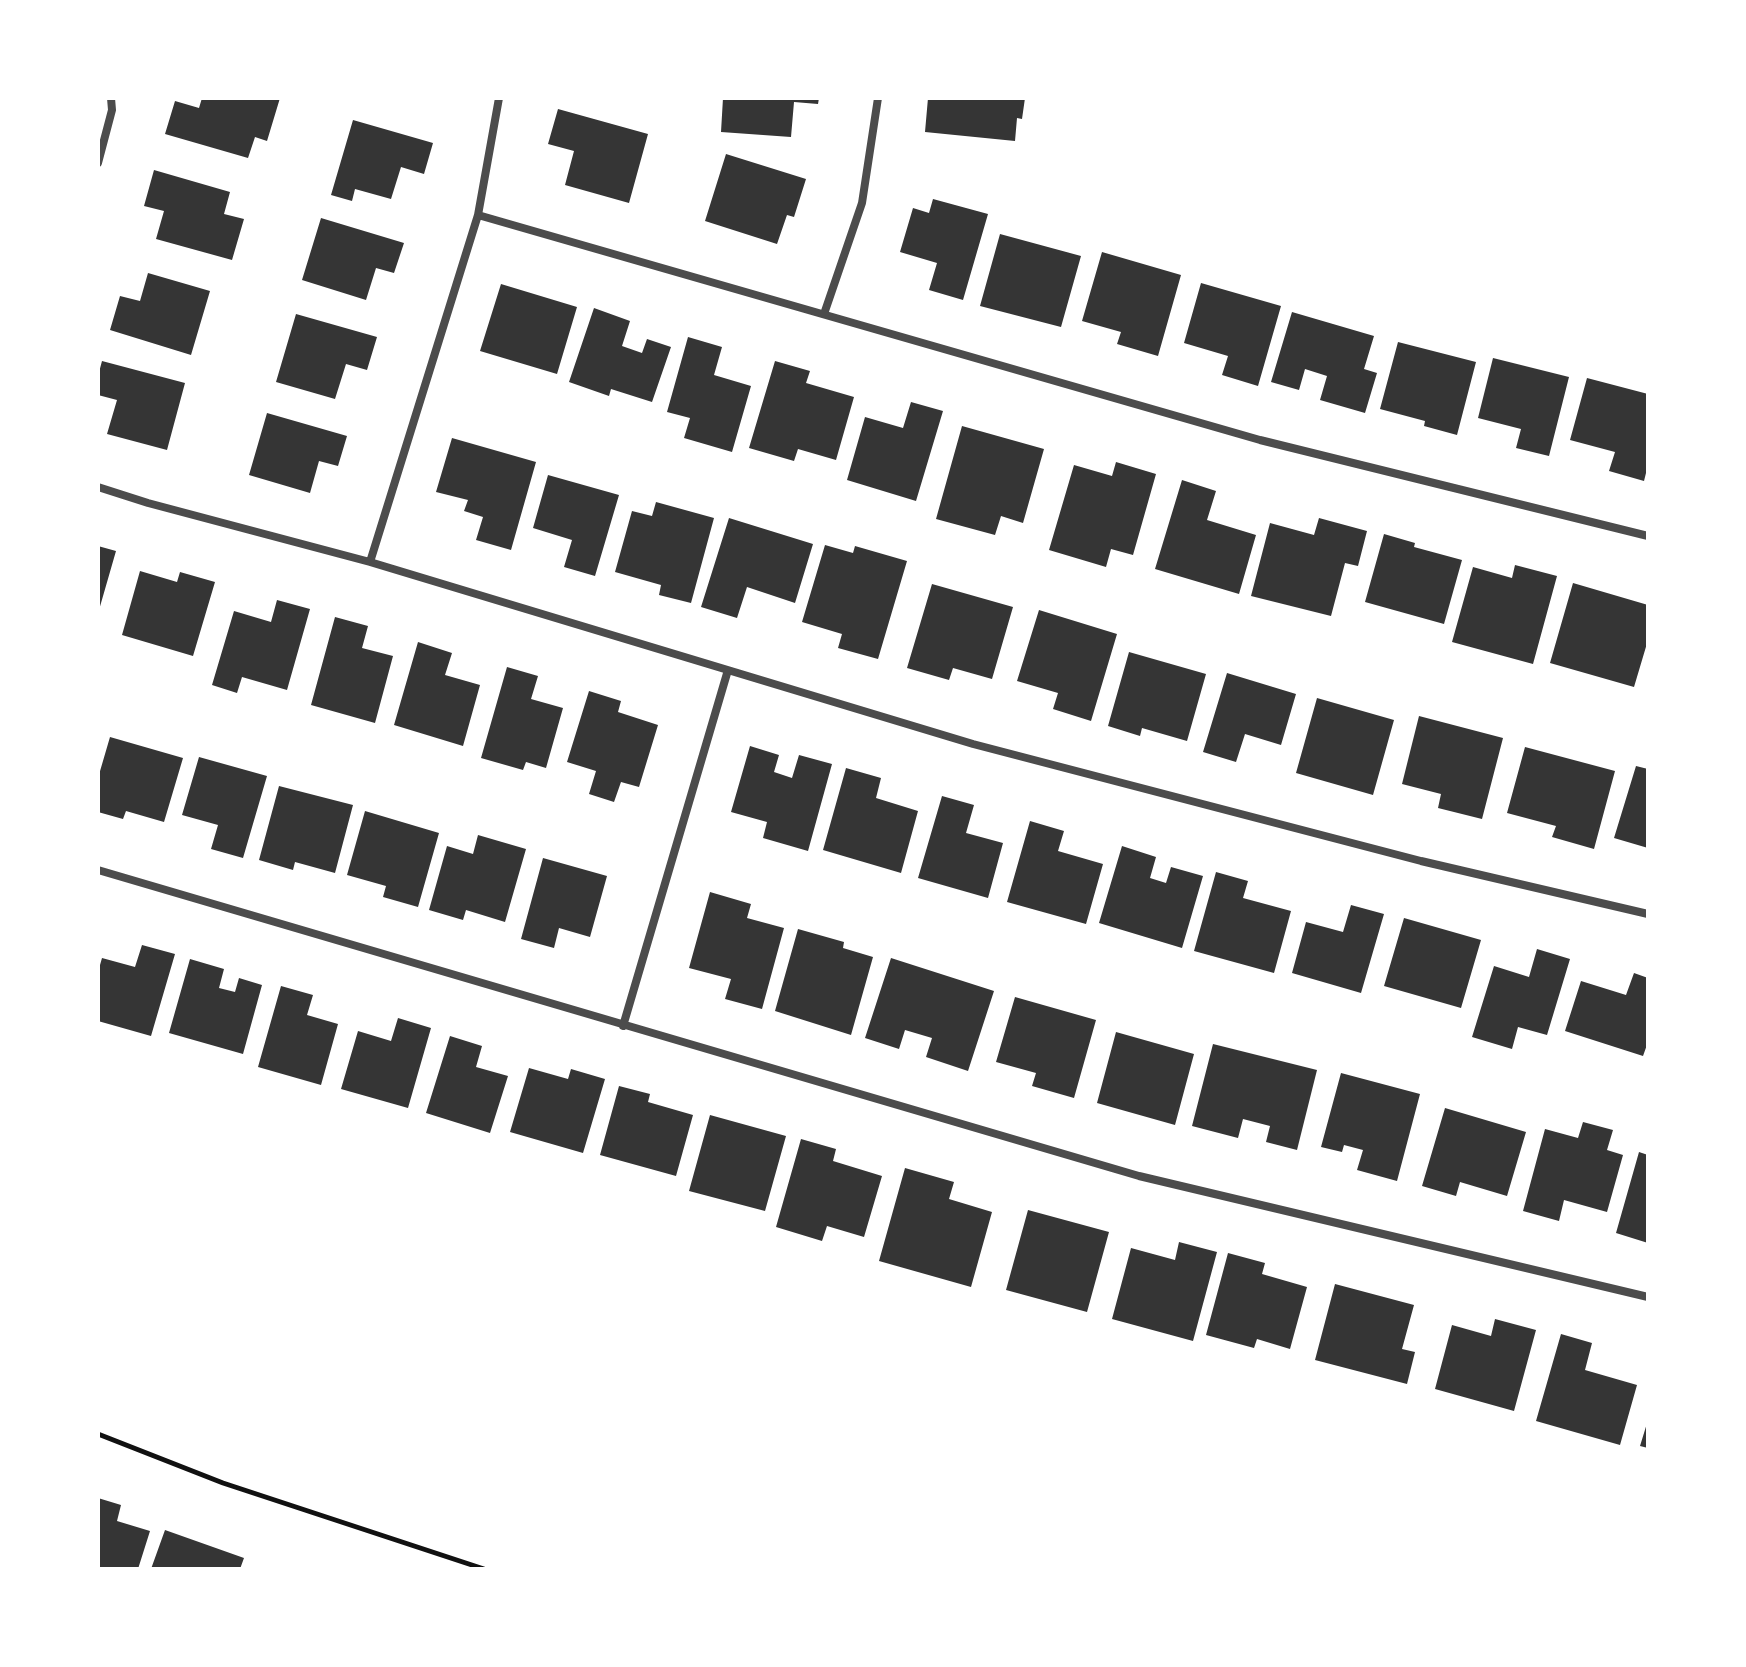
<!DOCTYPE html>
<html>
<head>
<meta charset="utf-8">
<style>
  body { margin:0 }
  #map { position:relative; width:1746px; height:1667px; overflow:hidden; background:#fff; font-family:"Varela Round",sans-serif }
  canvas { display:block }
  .frame { position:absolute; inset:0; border:100px solid #fff; pointer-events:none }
</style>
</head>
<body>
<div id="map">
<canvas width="1746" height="1667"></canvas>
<div class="frame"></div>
</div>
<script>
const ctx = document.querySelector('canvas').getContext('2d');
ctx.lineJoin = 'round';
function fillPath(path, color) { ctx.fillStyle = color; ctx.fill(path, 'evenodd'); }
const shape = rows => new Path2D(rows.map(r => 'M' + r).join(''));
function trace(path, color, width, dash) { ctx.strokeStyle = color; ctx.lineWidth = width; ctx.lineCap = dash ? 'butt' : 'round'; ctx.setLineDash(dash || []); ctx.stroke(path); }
const building = shape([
  [202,98,280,98,267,141,255,137,248,158,165,134,175,101,199,108],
  [723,98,819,98,818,104,794,102,791,137,721,132],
  [928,98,1025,98,1022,119,1017,118,1015,141,925,132],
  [558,109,648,134,629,203,565,185,574,151,548,144],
  [353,120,433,143,424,174,401,167,391,199,355,189,352,201,331,195],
  [726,154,806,179,794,217,787,215,777,244,705,221],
  [154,170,230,192,224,214,244,219,232,260,156,239,164,211,144,206],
  [933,199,988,214,963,300,929,290,937,263,900,252,913,208,929,213],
  [321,218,404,243,394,273,376,268,366,300,302,280],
  [1000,234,1081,256,1061,327,980,306],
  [1102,252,1181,275,1158,356,1117,344,1121,332,1082,321],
  [148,273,210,291,191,355,110,330,120,296,140,301],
  [1201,283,1281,306,1258,386,1222,375,1228,356,1184,343],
  [501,284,577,307,557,374,480,351],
  [594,308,630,321,622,346,642,353,647,339,671,347,652,402,611,389,609,396,569,382],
  [1292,312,1374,336,1364,369,1377,373,1365,413,1320,400,1327,376,1305,369,1299,390,1271,382],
  [296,314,377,337,367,370,346,364,335,399,276,382],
  [688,337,722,347,714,375,751,386,732,452,684,438,690,418,667,412],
  [1398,342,1476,362,1457,435,1424,426,1425,421,1380,409],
  [1493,358,1569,377,1549,456,1516,448,1521,429,1478,418],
  [102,361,185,383,167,450,107,434,117,400,98,395,98,376],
  [775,361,810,371,806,383,854,397,836,460,798,449,794,461,749,448],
  [1587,378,1648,394,1648,465,1644,481,1609,471,1615,452,1570,440],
  [911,402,943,411,916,501,847,480,865,417,903,428],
  [267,413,347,436,338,466,319,461,310,493,249,475],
  [962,426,1044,449,1023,523,1001,516,995,535,936,519],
  [452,438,536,462,511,550,476,540,483,517,464,511,468,500,436,492],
  [1116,462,1156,474,1133,555,1111,549,1106,567,1049,550,1074,465,1112,476],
  [548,475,619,495,595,576,564,567,572,540,533,528],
  [1182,480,1216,491,1207,520,1256,535,1239,594,1155,569],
  [656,502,714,518,691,603,659,595,661,585,615,572,632,511,652,516],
  [729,518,813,544,795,603,747,587,737,618,701,607],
  [1319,518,1367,531,1358,566,1345,563,1331,616,1251,596,1270,523,1314,535],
  [1384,534,1415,543,1414,547,1462,560,1444,624,1365,602],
  [825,545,853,553,855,546,907,561,878,659,838,648,842,634,802,622],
  [98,546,116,551,99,610,98,610],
  [1515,565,1557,576,1533,664,1452,642,1473,567,1512,578],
  [140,571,177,582,180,572,215,582,193,656,122,635],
  [1573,583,1648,605,1648,640,1634,687,1550,663],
  [932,584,1013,607,992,679,953,668,949,680,907,668],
  [277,600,310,609,287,690,242,677,237,693,212,685,234,611,271,622],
  [1039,610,1117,634,1091,721,1053,709,1058,693,1017,681],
  [335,617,368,626,362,648,393,656,375,723,311,705],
  [418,642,452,653,445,675,480,685,463,746,394,725],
  [1129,652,1206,674,1187,741,1142,728,1140,736,1108,726],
  [507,667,538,676,531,699,563,708,546,768,526,762,523,770,481,758],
  [1227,673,1296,694,1281,745,1245,734,1236,762,1203,752],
  [589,691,621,701,618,712,658,725,639,787,621,782,614,802,589,794,596,771,567,762],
  [1317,698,1394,720,1373,795,1296,773],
  [1419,716,1503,738,1482,819,1438,808,1441,794,1402,784],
  [110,737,183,758,164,822,126,811,123,819,98,812,98,778],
  [750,746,779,755,774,772,792,778,799,755,832,764,808,851,763,838,767,822,731,812],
  [1525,747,1615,771,1594,849,1552,837,1556,826,1507,813],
  [199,757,267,776,243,858,211,849,218,825,182,815],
  [1636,766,1648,769,1648,848,1614,838],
  [846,768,881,778,876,798,918,811,901,873,823,850],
  [279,786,353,805,335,873,295,862,293,870,259,860],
  [942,796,974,805,966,833,1003,843,988,898,918,878],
  [365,811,439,833,418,907,383,897,386,886,347,875],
  [1030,821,1064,831,1058,851,1103,864,1086,924,1007,902],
  [478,835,526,849,505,922,466,910,463,920,429,910,447,846,473,854],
  [1122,846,1156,857,1150,878,1166,883,1171,867,1203,876,1182,948,1099,923],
  [543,858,607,876,590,937,559,928,554,948,521,939],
  [1216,872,1248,881,1243,898,1291,911,1274,973,1194,951],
  [710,892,751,904,747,918,784,928,762,1009,725,999,731,979,689,968],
  [1351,905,1384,914,1361,993,1292,973,1306,922,1343,932],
  [1404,918,1481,940,1461,1008,1384,986],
  [798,929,844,942,843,948,873,957,851,1035,775,1011],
  [142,945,175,954,151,1036,98,1021,98,972,102,958,135,967],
  [1537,949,1570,959,1547,1035,1518,1027,1512,1049,1472,1037,1494,966,1529,977],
  [891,958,994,991,968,1071,926,1057,932,1038,905,1030,899,1049,865,1038],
  [190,959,224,969,219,988,235,992,239,978,262,985,243,1054,169,1033],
  [1634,973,1648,978,1648,1042,1643,1056,1565,1031,1581,981,1626,995],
  [281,986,313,995,307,1015,338,1024,321,1085,258,1067],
  [1015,997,1096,1020,1074,1098,1032,1086,1036,1073,996,1062],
  [398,1018,431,1028,408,1108,341,1089,358,1031,391,1041],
  [1116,1032,1194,1054,1175,1125,1097,1103],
  [450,1036,482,1046,476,1067,508,1076,490,1133,426,1113],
  [1213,1044,1317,1070,1297,1150,1266,1142,1270,1126,1243,1119,1238,1138,1192,1126],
  [529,1068,568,1079,571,1069,605,1079,583,1153,510,1132],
  [1341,1073,1420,1094,1397,1181,1357,1170,1363,1150,1344,1145,1342,1152,1321,1147],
  [619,1086,650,1094,648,1102,693,1115,676,1176,600,1155],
  [1445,1108,1526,1132,1507,1196,1460,1182,1456,1196,1422,1186],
  [710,1115,786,1136,765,1211,689,1191],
  [1583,1122,1613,1130,1607,1150,1623,1155,1607,1212,1564,1200,1559,1221,1523,1211,1545,1129,1578,1138],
  [801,1139,836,1149,833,1161,882,1176,864,1237,827,1226,822,1241,776,1227],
  [1639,1152,1648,1155,1648,1243,1616,1233],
  [905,1168,954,1182,949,1199,992,1212,971,1287,879,1261],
  [1028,1210,1109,1232,1087,1312,1006,1290],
  [1179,1242,1217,1252,1193,1341,1112,1319,1131,1248,1175,1260],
  [1228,1253,1265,1263,1262,1274,1307,1287,1290,1349,1257,1339,1254,1348,1206,1335],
  [1335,1284,1414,1305,1402,1349,1415,1352,1407,1384,1315,1360],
  [1495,1319,1536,1330,1514,1411,1435,1389,1452,1325,1491,1336],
  [1561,1334,1592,1343,1585,1370,1637,1385,1620,1445,1536,1421],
  [1648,1420,1648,1448,1640,1446],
  [98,1498,121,1505,117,1521,150,1531,138,1569,98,1569],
  [165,1530,244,1558,240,1569,151,1569]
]);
const path = shape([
  [98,1434,223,1483,484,1569]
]);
const minor = shape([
  [98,163,112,110,111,98],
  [478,215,1260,440,1648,536],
  [824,314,862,203,878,98],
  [98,487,148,503,370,562,973,744,1421,861,1648,914],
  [370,562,478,215,499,98],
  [98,870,1139,1176,1648,1297],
  [623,1026,728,670]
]);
fillPath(building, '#353535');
trace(path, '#111', 5);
trace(minor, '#4c4c4c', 8);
</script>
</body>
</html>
